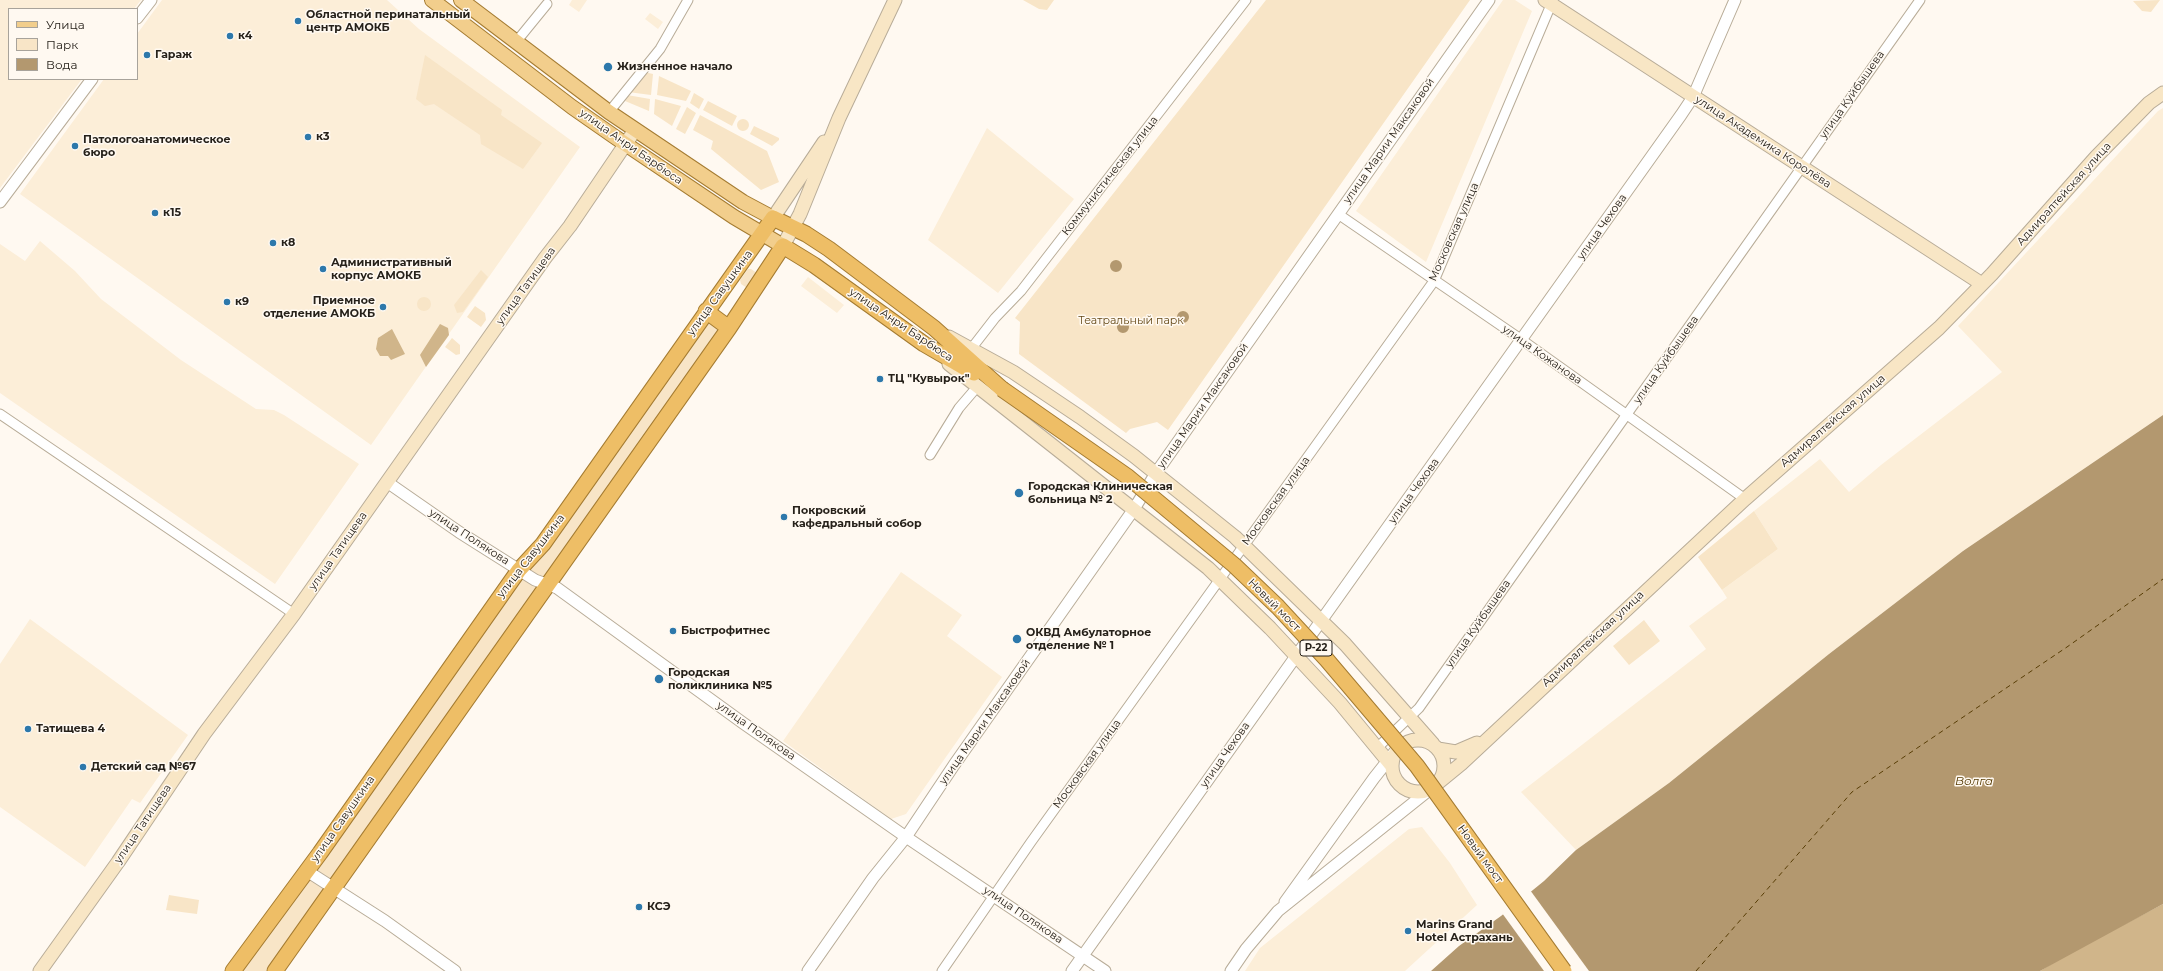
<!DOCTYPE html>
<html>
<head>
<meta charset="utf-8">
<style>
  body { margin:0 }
  #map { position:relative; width:2163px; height:971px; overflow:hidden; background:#fff9f1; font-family:Montserrat,sans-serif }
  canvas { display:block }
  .legend { position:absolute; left:8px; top:8px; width:130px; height:72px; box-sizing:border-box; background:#fff9f1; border:1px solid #a8a39b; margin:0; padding:5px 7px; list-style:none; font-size:12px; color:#26211a }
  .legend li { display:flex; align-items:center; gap:8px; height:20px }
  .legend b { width:20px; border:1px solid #a8a39b }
</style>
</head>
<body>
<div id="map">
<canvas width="2163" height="971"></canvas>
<ul class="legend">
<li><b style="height:5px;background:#f2ce8c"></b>Улица</li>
<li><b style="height:11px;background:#f8e5c7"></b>Парк</li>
<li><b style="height:11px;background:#b3986f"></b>Вода</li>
</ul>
</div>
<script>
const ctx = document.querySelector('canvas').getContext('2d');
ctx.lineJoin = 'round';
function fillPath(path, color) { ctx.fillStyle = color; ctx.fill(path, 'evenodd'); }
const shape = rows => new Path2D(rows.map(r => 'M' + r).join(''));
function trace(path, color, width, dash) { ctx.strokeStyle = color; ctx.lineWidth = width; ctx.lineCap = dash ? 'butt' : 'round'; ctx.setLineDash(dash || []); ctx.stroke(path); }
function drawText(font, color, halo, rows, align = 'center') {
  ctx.font = font + ' Montserrat,sans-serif'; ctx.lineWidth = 3; ctx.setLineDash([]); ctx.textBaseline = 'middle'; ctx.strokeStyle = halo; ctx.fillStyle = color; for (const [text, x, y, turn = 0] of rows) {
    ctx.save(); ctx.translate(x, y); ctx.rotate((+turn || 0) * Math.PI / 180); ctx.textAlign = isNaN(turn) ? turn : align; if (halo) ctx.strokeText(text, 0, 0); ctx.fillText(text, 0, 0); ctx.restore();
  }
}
const built = shape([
  [0,0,141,0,134,9,9,9,9,79,82,79,0,188],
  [162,0,387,0,419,29,580,147,371,445,20,194,104,79,137,79,137,34],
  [572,0,587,0,579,12,569,5],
  [1503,0,1515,0,1532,11,1426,262,1356,211],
  [650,13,663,22,658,29,645,19],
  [2163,108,2163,415,1963,551,1829,654,1669,783,1576,850,1521,792,1706,649,1689,626,1727,598,1722,590,1778,549,1754,511,1820,459,1849,492,1881,465,2002,372,1958,326,2158,111],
  [987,128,1074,199,998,293,928,240],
  [40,241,75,271,101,299,181,360,256,409,274,410,284,415,359,464,275,584,0,393,0,244,25,261],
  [808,277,844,305,837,313,801,286],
  [901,572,962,615,947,636,1002,677,906,814,891,819,783,741],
  [30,619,188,735,140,803,132,799,85,867,0,807,0,664],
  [1422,827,1450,863,1477,905,1405,971,1245,971,1260,948,1409,829]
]);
const green = shape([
  [1023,0,1054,0,1047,10,1039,9],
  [1266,0,1470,0,1168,430,1157,422,1130,429,1126,433,1019,354,1020,322,1015,318],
  [2160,0,2151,12,2142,11,2133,1],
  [425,55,502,110,501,115,542,143,523,169,481,144,480,135,434,104,425,106,416,99],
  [644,72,653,74,651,95,628,92],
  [659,76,691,91,686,101,657,95],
  [694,93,704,99,699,109,690,103],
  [627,95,650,99,649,111,625,101],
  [655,99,681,106,672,126,654,114],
  [708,101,737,116,732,126,703,110],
  [687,107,696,113,685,134,676,129],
  [700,115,767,151,779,182,761,190,711,149,713,141,693,130],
  '737 125a6 6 0 1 1 12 0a6 6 0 1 1-12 0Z',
  [754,126,779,138,779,140,772,146,750,134],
  [748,269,751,269,757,273,747,288,741,284,740,280],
  [481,270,488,277,463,312,457,313,454,305],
  '417 304a7 7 0 1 1 14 0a7 7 0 1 1-14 0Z',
  [475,306,485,313,486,320,481,327,467,317],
  [706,311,729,328,275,971,233,971],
  [452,338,460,345,460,354,456,355,445,347],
  [1754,511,1778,549,1722,590,1698,557],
  [1644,620,1660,641,1629,665,1613,646],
  [169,895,199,900,197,914,166,910]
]);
const forest = shape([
  [440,324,448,328,449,335,426,367,420,355],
  [392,329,405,354,391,360,388,356,380,356,376,349,378,338],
  [2163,904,2163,971,2040,971,2068,954]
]);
const water = shape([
  '1110 266a6 6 0 1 1 12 0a6 6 0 1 1-12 0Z',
  '1177 317a6 6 0 1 1 12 0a6 6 0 1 1-12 0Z',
  '1117 327a6 6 0 1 1 12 0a6 6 0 1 1-12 0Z',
  [2163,415,2163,904,2040,971,1431,971,1459,946,1501,916,1544,881,1576,850,1669,783,1829,654,1963,551]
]);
const pier = shape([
  [1530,890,1589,971,1544,971,1502,913]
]);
const ferry = shape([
  [1696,971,1852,792,2067,647,2163,579]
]);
const minor = shape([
  [516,42,547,4],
  [609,112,660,49,688,0],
  [1338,214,1522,340,1745,499],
  [971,349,995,318,1021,291,1246,0],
  [0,414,294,614],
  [930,455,959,408,977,387],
  [1377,748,1419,708,1920,0],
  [942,971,1031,842,1434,281,1553,0]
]);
const tertiary = shape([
  [137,18,151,0],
  [0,202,92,79],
  [387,482,459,532,535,580,557,588,743,723,906,837,1105,971],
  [307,871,385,921,455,971],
  [1285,902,1374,778,1397,749],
  [808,971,873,878,906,837,954,765,1134,509,1156,473,1489,0],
  [1072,971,1681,115,1693,97,1735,0],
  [1231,971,1246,949,1278,911,1433,787]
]);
const secondary = shape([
  [1545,0,1982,284],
  [773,218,824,142],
  [783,246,800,214,839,118,895,0],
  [949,337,1013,372,1080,417,1134,456,1235,537,1345,644,1433,744],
  [949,364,1208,568,1270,628,1340,703,1391,765],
  '1392 766a26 26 0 1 1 52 0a26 26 0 1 1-52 0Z',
  [1438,749,1456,752,1477,743],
  [1439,782,1461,764,1745,499,1939,328,1992,274,2096,157,2149,103,2163,93],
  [40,971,118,862,204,734,294,614,545,258,570,226,635,130]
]);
const primary = shape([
  [432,0,572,107,615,137,734,217,783,246],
  [461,0,609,112,743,202,773,218]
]);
const trunk = shape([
  [706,311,729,328],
  [233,971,320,853,519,570,543,544,773,218,806,234,829,249,934,328,1002,389],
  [275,971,729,328,783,246,814,265,924,344,974,373]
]);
const trunkBridge = shape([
  [1002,389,1128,477,1234,565,1278,607,1327,660,1417,766,1564,971]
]);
const markers = [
  [298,21,4,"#2d78ab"],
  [230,36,4,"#2d78ab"],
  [147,55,4,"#2d78ab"],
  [608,67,5,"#2d78ab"],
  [308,137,4,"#2d78ab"],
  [75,146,4,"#2d78ab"],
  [155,213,4,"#2d78ab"],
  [273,243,4,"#2d78ab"],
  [323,269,4,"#2d78ab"],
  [227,302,4,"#2d78ab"],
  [383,307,4,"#2d78ab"],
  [880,379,4,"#2d78ab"],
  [1019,493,5,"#2d78ab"],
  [784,517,4,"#2d78ab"],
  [673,631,4,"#2d78ab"],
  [1017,639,5,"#2d78ab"],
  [659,679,5,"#2d78ab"],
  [28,729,4,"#2d78ab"],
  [83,767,4,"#2d78ab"],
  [639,907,4,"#2d78ab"],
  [1408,931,4,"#2d78ab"]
];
const shields = [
  [1316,648,32]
];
const shieldNames = [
  ["Р-22",1316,648]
];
const poiNames = [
  ["Областной перинатальный",306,15],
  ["центр АМОКБ",306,28],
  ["к4",238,36],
  ["Гараж",155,55],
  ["Жизненное начало",617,67],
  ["к3",316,137],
  ["Патологоанатомическое",83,140],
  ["бюро",83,153],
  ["к15",163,213],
  ["к8",281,243],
  ["Административный",331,263],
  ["корпус АМОКБ",331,276],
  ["Приемное",375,301,"right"],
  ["отделение АМОКБ",375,314,"right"],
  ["к9",235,302],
  ["ТЦ \"Кувырок\"",888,379],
  ["Городская Клиническая",1028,487],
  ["больница № 2",1028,500],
  ["Покровский",792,511],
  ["кафедральный собор",792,524],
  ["Быстрофитнес",681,631],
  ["ОКВД Амбулаторное",1026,633],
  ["отделение № 1",1026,646],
  ["Городская",668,673],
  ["поликлиника №5",668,686],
  ["Татищева 4",36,729],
  ["Детский сад №67",91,767],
  ["КСЭ",647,907],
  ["Marins Grand",1416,925],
  ["Hotel Астрахань",1416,938]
];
const streetNames = [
  ["улица Куйбышева",1852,95,-55],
  ["улица Марии Максаковой",1389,141,-55],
  ["улица Академика Королёва",1763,142,33],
  ["улица Анри Барбюса",631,147,35],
  ["Коммунистическая улица",1110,176,-52],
  ["Адмиралтейская улица",2064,194,-48],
  ["улица Чехова",1602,227,-55],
  ["Московская улица",1454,232,-66],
  ["улица Татищева",526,286,-54],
  ["улица Савушкина",720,293,-54],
  ["улица Анри Барбюса",901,325,34],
  ["улица Кожанова",1542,355,35],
  ["улица Куйбышева",1666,360,-55],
  ["улица Марии Максаковой",1203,406,-55],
  ["Адмиралтейская улица",1833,421,-41],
  ["улица Чехова",1414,491,-54],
  ["Московская улица",1276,501,-54],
  ["улица Полякова",469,537,33],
  ["улица Татищева",338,551,-55],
  ["улица Савушкина",531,556,-52],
  ["Новый мост",1274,605,45],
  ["улица Куйбышева",1478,624,-55],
  ["Адмиралтейская улица",1593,639,-43],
  ["улица Марии Максаковой",985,722,-55],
  ["улица Полякова",756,731,35],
  ["улица Чехова",1225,755,-55],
  ["Московская улица",1087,764,-54],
  ["улица Савушкина",343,819,-55],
  ["улица Татищева",143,824,-56],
  ["Новый мост",1480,854,54],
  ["улица Полякова",1023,915,34]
];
const parkNames = [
  ["Театральный парк",1131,321]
];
const waterNames = [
  ["Волга",1974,781]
];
fillPath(built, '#fceed8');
fillPath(green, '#f8e5c7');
fillPath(forest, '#d0b58a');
fillPath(water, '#b3986f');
fillPath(pier, '#fff9f1');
trace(ferry, '#583d05', 1, [5, 4]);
trace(minor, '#b8ac98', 11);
trace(tertiary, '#b8ac98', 13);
trace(secondary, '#b8ac98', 15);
trace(primary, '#a57c32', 16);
trace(trunk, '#a57c32', 17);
trace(minor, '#fff', 9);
trace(tertiary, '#fff', 11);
trace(secondary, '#f8e6c5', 13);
trace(primary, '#f2ce8c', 14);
trace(trunk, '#eebe66', 15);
trace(trunkBridge, '#a57c32', 17, []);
trace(trunkBridge, '#eebe66', 15);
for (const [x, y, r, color] of markers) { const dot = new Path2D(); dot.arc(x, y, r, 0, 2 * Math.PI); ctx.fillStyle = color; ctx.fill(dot); trace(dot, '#fff9f1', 1.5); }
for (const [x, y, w] of shields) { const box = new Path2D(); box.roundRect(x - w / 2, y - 8, w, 16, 3); ctx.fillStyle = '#fff9f1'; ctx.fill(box); trace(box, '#26211a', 1); }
drawText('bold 10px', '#26211a', null, shieldNames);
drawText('bold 11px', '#26211a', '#fff9f1', poiNames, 'left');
drawText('11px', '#26211a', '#fff9f1', streetNames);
drawText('11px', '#654916', '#fff9f1', parkNames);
drawText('italic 12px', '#583d05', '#fff9f1', waterNames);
</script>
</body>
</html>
